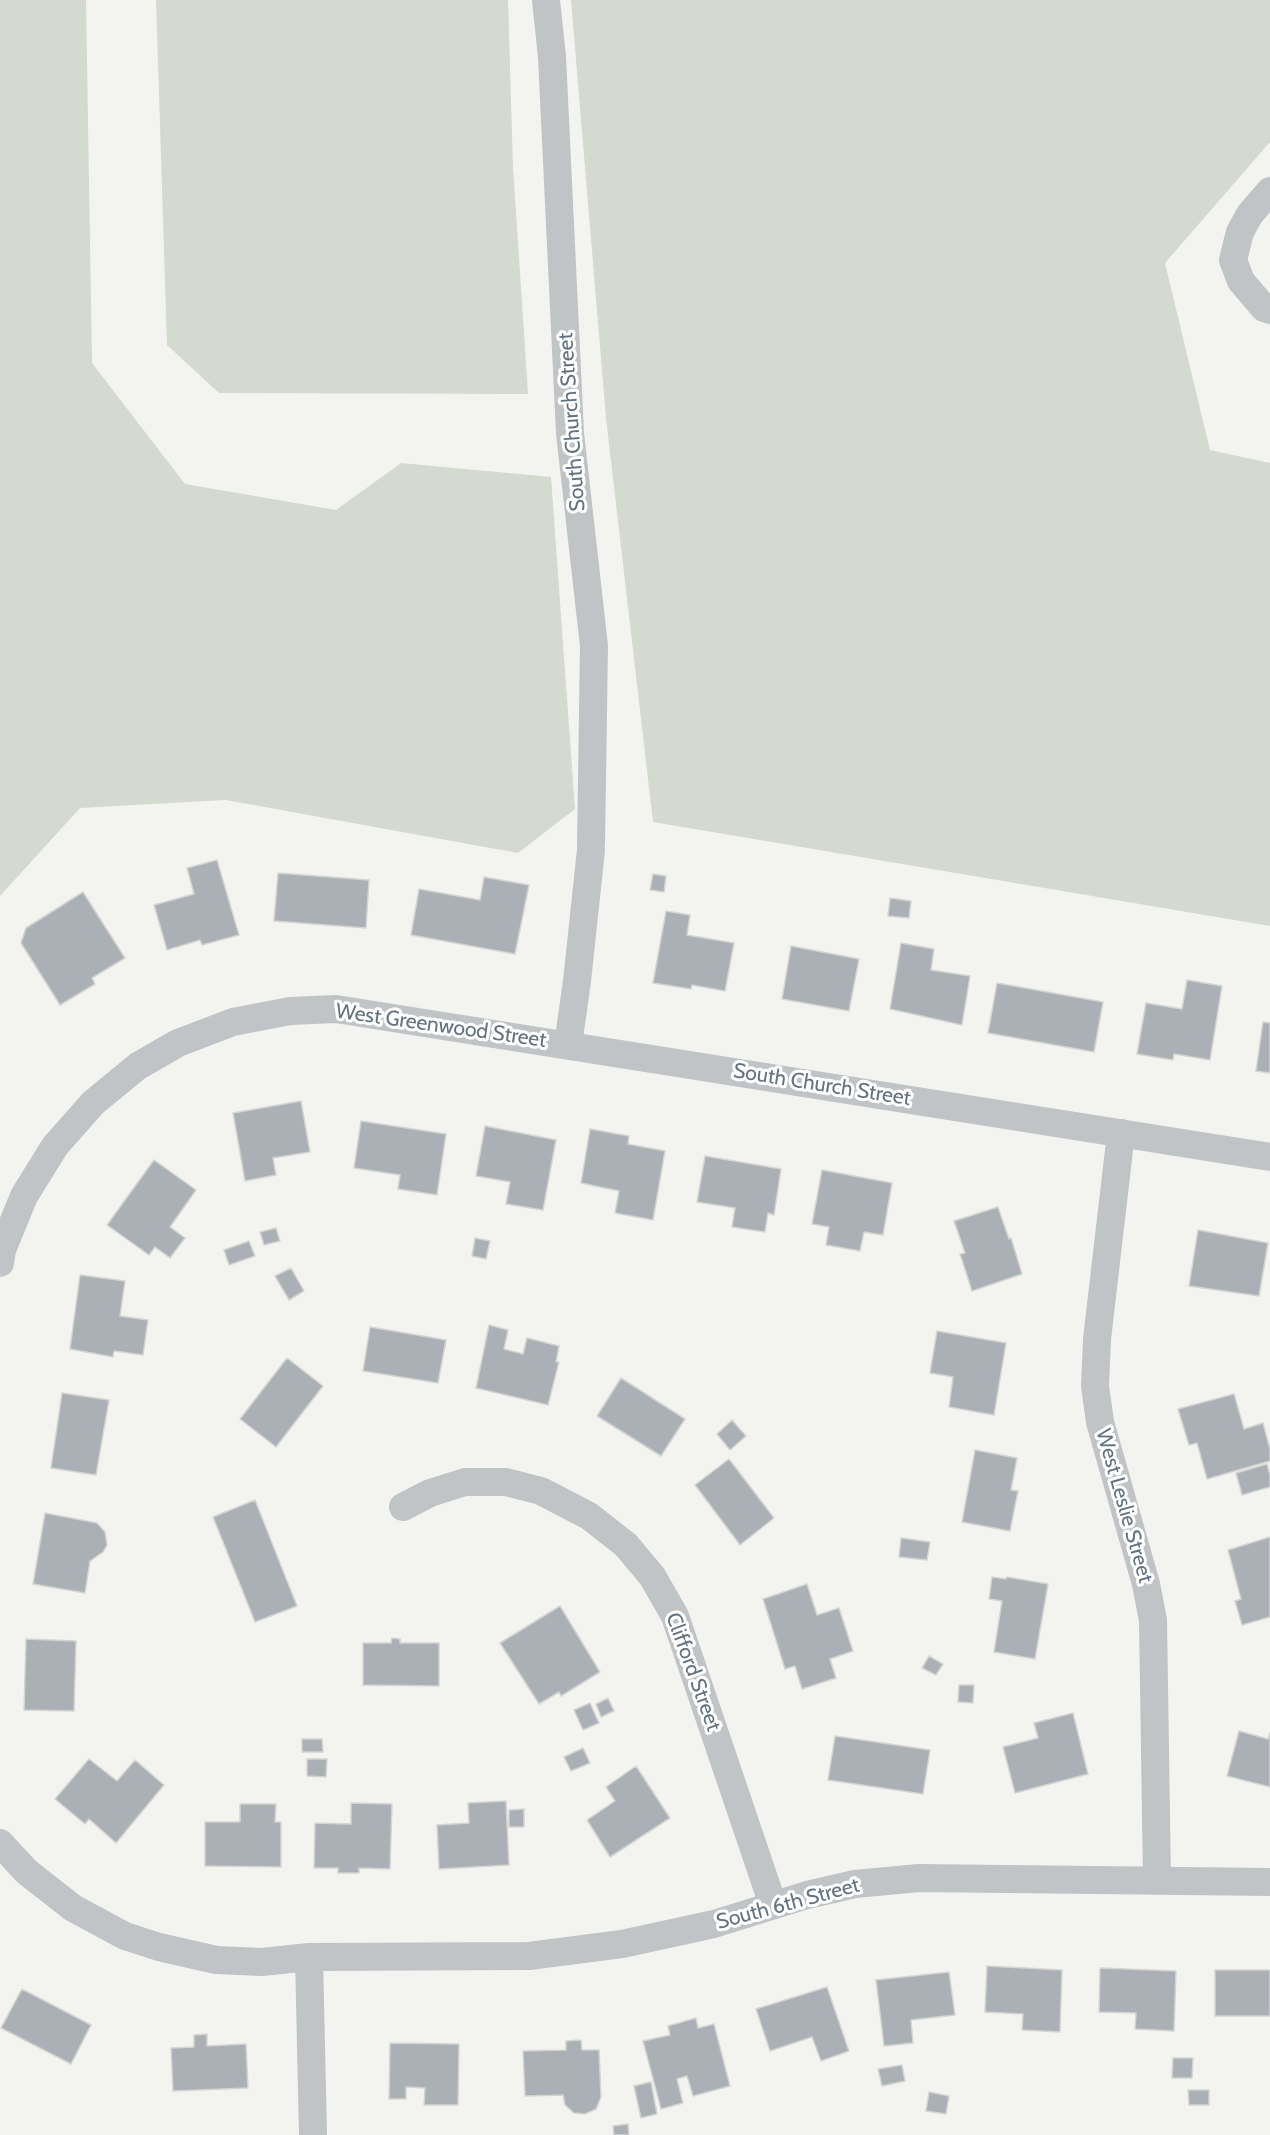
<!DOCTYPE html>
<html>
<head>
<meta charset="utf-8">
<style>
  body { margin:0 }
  canvas { display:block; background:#f3f4ef }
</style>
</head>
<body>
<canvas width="1270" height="2135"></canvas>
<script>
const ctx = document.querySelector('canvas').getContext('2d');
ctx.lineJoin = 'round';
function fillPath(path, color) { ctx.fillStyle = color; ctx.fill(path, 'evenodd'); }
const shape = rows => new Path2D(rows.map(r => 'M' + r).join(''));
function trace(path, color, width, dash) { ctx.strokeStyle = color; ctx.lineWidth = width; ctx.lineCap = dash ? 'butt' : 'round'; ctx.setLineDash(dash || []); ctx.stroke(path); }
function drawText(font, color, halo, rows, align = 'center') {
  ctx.font = font + ' Cabin,sans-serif'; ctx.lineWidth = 6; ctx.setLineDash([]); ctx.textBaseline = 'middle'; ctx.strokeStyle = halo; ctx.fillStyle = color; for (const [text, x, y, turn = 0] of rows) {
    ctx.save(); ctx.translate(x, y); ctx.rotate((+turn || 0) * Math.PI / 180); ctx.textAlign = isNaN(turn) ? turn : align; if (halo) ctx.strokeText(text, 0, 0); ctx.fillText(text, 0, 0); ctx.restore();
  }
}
const green = shape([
  [0,0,86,0,92,363,185,484,336,510,401,463,551,477,575,809,518,853,226,800,80,808,0,896],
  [156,0,508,0,513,167,528,394,219,393,167,345],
  [571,0,1270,0,1270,142,1165,263,1210,450,1270,463,1270,926,653,822,606,418]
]);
const building = shape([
  [217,860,239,935,202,945,200,940,167,950,154,905,194,894,187,868,217,860],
  [278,873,369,880,366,928,274,921,278,873],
  [653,874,666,876,664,892,650,890,653,874],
  [484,877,529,885,515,954,411,935,419,889,480,900,484,877],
  [83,892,125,958,92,978,95,984,60,1005,21,943,26,928,83,892],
  [890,898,911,901,909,918,888,916,890,898],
  [666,911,690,915,687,935,734,943,725,991,692,985,691,989,653,983,666,911],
  [901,943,934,949,931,970,970,976,962,1025,890,1009,901,943],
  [791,946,859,959,849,1011,782,999,791,946],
  [1187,980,1222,986,1210,1060,1174,1054,1173,1060,1137,1054,1146,1003,1182,1009,1187,980],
  [997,983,1103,1002,1094,1052,988,1033,997,983],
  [1263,1022,1270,1023,1270,1073,1256,1071,1263,1022],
  [301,1101,310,1152,273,1158,276,1175,245,1181,233,1113,301,1101],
  [361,1121,446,1134,437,1195,398,1189,400,1175,354,1168,361,1121],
  [485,1126,556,1140,543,1210,506,1204,510,1182,476,1176,485,1126],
  [590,1129,629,1136,628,1144,665,1151,653,1220,615,1213,619,1191,581,1183,590,1129],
  [705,1156,781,1169,774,1215,768,1213,765,1232,732,1227,735,1208,697,1202,705,1156],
  [154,1160,196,1190,170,1227,185,1238,170,1258,155,1247,149,1255,107,1225,154,1160],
  [822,1170,892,1183,883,1235,864,1232,860,1251,826,1245,829,1227,812,1224,822,1170],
  [998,1207,1009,1239,1011,1238,1022,1274,972,1291,960,1254,965,1253,954,1221,998,1207],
  [276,1228,280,1241,264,1245,260,1232,276,1228],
  [1198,1230,1268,1243,1259,1296,1189,1286,1198,1230],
  [475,1238,490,1241,486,1259,472,1256,475,1238],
  [249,1241,255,1256,229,1265,224,1250,249,1241],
  [291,1268,304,1291,289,1300,275,1276,291,1268],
  [80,1275,125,1281,120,1316,148,1320,143,1355,114,1351,113,1357,70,1349,80,1275],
  [489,1325,508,1330,504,1349,523,1354,527,1338,559,1346,556,1362,559,1362,548,1405,476,1388,489,1325],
  [370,1327,446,1340,438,1383,363,1371,370,1327],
  [937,1331,1006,1343,994,1415,949,1407,953,1377,930,1373,937,1331],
  [287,1358,323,1386,276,1447,240,1419,287,1358],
  [621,1378,685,1419,661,1456,597,1416,621,1378],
  [62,1393,109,1400,96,1475,51,1468,62,1393],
  [1234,1394,1244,1429,1263,1423,1270,1449,1270,1461,1207,1479,1197,1443,1189,1445,1178,1409,1234,1394],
  [732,1420,746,1436,730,1450,717,1434,732,1420],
  [975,1450,1017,1458,1011,1490,1018,1491,1010,1531,962,1522,975,1450],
  [729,1459,774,1518,740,1545,695,1485,729,1459],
  [1267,1464,1270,1475,1270,1487,1242,1495,1236,1473,1267,1464],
  [255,1500,297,1606,255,1622,213,1517,255,1500],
  [45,1513,97,1523,105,1532,107,1545,103,1552,90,1561,85,1593,33,1584,45,1513],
  [1270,1537,1270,1617,1242,1625,1235,1601,1241,1599,1228,1550,1270,1537],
  [901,1538,930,1542,927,1560,899,1557,901,1538],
  [992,1577,1006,1579,1007,1577,1048,1584,1035,1659,994,1652,1002,1601,989,1599,992,1577],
  [807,1584,817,1615,839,1608,853,1651,830,1659,836,1678,802,1689,795,1666,785,1669,763,1599,807,1584],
  [560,1606,600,1672,561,1696,559,1692,539,1704,500,1643,560,1606],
  [392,1638,400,1639,400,1643,439,1643,439,1686,363,1685,363,1643,391,1643,392,1638],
  [26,1639,76,1641,74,1711,24,1710,26,1639],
  [929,1656,943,1664,936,1675,922,1668,929,1656],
  [959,1685,974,1685,973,1703,958,1702,959,1685],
  [608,1698,614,1711,601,1717,596,1704,608,1698],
  [590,1703,599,1723,583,1730,574,1710,590,1703],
  [1073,1713,1088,1774,1015,1793,1003,1747,1038,1738,1034,1723,1073,1713],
  [1239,1731,1268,1739,1270,1733,1270,1787,1227,1776,1239,1731],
  [835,1736,930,1750,923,1794,828,1780,835,1736],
  [302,1739,322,1739,323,1752,302,1752,302,1739],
  [583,1748,590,1763,571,1771,564,1757,583,1748],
  [89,1759,117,1781,135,1760,164,1785,116,1843,89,1819,85,1824,55,1799,89,1759],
  [307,1759,327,1759,326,1777,307,1776,307,1759],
  [636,1766,670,1818,610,1857,587,1820,615,1801,606,1787,636,1766],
  [506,1801,509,1865,439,1869,437,1825,469,1823,468,1803,506,1801],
  [351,1803,392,1804,390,1869,359,1868,359,1873,338,1873,338,1868,314,1868,315,1823,351,1824,351,1803],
  [240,1804,276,1804,275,1822,281,1822,281,1867,205,1866,205,1822,240,1822,240,1804],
  [524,1809,524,1827,509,1827,509,1810,524,1809],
  [987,1966,1062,1970,1060,2032,1022,2030,1023,2014,985,2012,987,1966],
  [1100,1968,1176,1971,1174,2031,1135,2029,1136,2013,1099,2012,1100,1968],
  [1215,1970,1270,1970,1270,2016,1215,2016,1215,1970],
  [949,1972,955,2015,911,2020,913,2043,884,2046,876,1980,949,1972],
  [827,1987,849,2051,821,2061,812,2037,770,2051,756,2009,827,1987],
  [22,1989,91,2025,71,2064,1,2028,22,1989],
  [696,2018,698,2028,714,2024,730,2086,693,2096,687,2076,677,2079,683,2103,661,2109,643,2041,670,2035,668,2026,696,2018],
  [207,2034,207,2046,246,2044,248,2088,173,2091,171,2048,194,2047,194,2035,207,2034],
  [581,2040,582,2050,599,2050,601,2097,596,2109,585,2114,574,2113,565,2105,563,2095,525,2096,523,2051,566,2050,566,2041,581,2040],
  [390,2043,459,2044,458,2105,424,2105,425,2088,406,2087,406,2099,389,2099,390,2043],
  [1173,2058,1193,2058,1192,2078,1172,2078,1173,2058],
  [902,2065,905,2081,882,2086,878,2069,902,2065],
  [651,2082,657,2114,641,2118,634,2086,651,2082],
  [1188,2090,1209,2090,1209,2105,1189,2105,1188,2090],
  [929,2092,949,2096,946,2114,926,2111,929,2092],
  [628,2124,629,2135,614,2135,613,2126,628,2124]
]);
const minor = shape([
  [546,0,552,57,570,433,594,646,591,844],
  [1270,191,1250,214,1240,232,1233,260,1241,281,1264,308,1270,310],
  [568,1045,577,981,591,850],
  [1121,1133,1097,1339,1095,1386,1100,1422,1146,1584,1153,1620,1157,1881],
  [0,1263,2,1250,24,1196,55,1146,93,1103,138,1066,178,1043,233,1022,290,1011,336,1009,1270,1157],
  [403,1507,430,1493,465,1482,506,1482,541,1491,589,1516,626,1545,652,1576,675,1616,773,1905],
  [0,1843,27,1872,73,1908,125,1936,159,1947,216,1960,262,1962,309,1957,529,1956,622,1944,714,1924,807,1895,855,1884,919,1878,1270,1882],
  [309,1957,313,2135]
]);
const streetNames = [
  ["South Church Street",572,422,-94],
  ["West Greenwood Street",441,1026,8],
  ["South Church Street",822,1085,9],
  ["West Leslie Street",1124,1506,74],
  ["Clifford Street",693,1672,70],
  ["South 6th Street",788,1904,-15]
];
fillPath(green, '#d4dad0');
fillPath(building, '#aab0b5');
trace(building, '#d4d5d2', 1.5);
trace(minor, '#c1c4c7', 28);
drawText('21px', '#637280', '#fff', streetNames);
</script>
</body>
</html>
